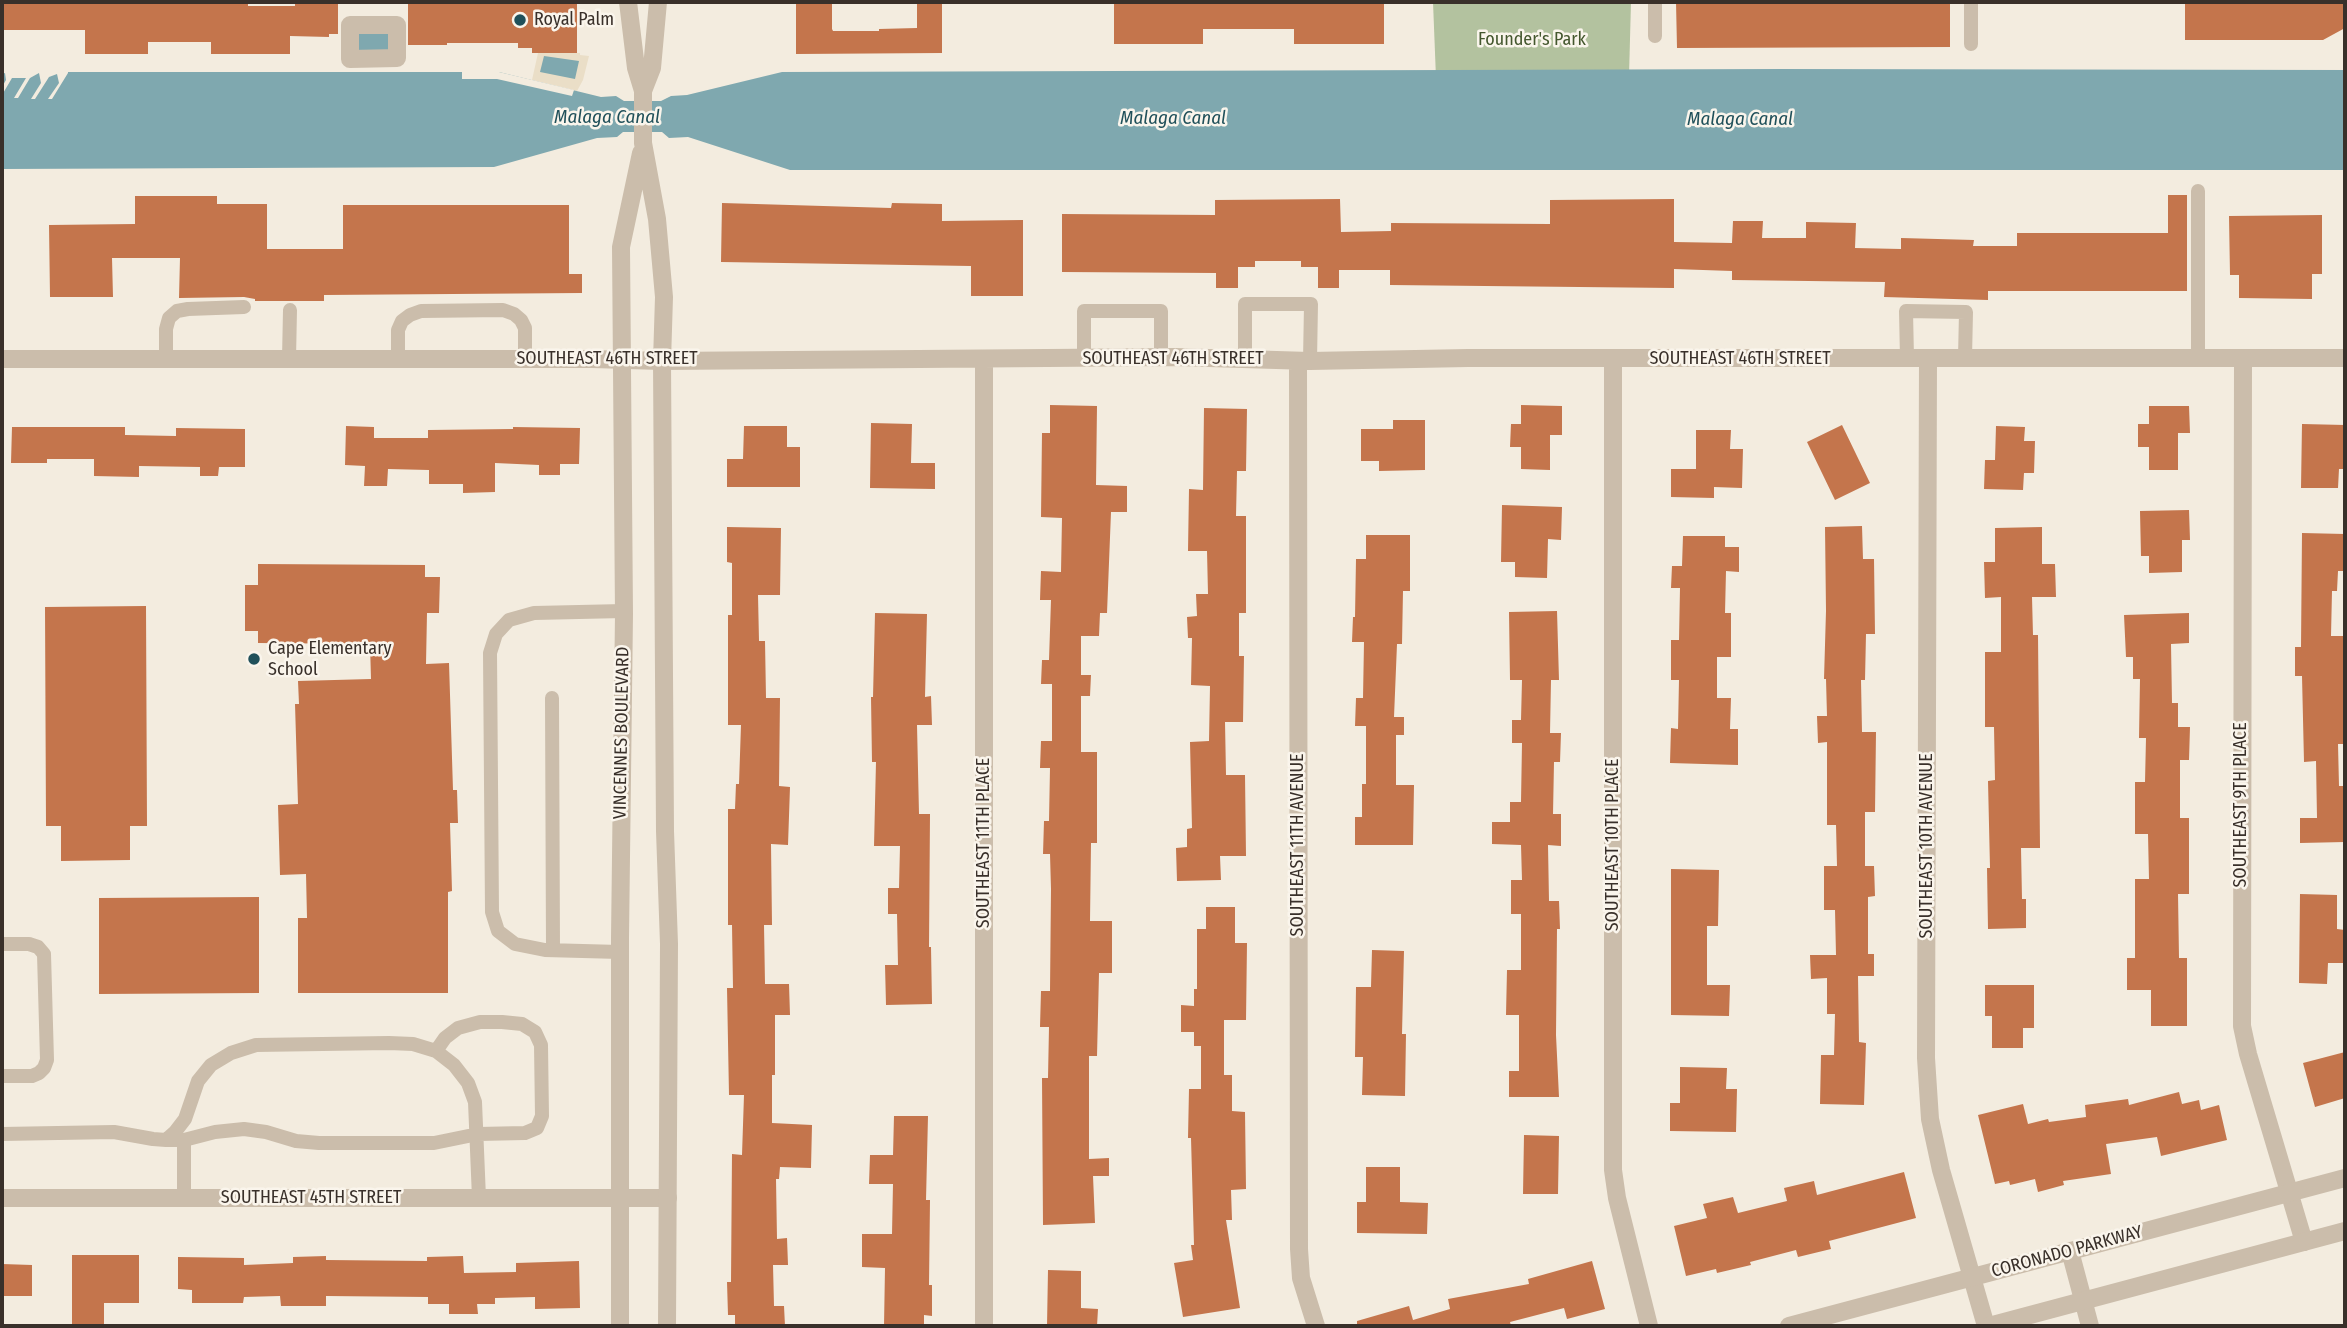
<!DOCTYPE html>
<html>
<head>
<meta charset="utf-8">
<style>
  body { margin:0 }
  #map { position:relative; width:2347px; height:1328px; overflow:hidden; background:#f3ecdf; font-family:"Fira Sans Condensed",sans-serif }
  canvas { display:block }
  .frame { position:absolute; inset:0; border:4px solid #39302a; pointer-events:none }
</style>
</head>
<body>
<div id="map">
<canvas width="2347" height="1328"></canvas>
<div class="frame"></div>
</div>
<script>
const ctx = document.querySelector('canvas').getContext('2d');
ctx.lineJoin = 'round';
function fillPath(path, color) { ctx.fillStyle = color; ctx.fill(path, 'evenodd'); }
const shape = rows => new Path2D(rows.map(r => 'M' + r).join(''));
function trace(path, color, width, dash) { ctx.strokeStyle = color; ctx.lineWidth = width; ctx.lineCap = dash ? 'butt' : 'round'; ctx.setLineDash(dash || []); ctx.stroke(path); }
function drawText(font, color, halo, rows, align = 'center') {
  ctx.font = font + ' "Fira Sans Condensed",sans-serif'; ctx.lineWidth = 5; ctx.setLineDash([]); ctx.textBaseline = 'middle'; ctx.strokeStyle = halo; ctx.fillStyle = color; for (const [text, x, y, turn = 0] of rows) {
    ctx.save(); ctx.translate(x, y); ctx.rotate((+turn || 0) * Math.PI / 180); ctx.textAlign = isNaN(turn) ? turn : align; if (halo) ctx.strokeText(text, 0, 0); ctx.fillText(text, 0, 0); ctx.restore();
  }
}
const green = shape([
  [1433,2,1631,2,1629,76,1436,78]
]);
const plaza = shape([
  [538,53,580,53,580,55,589,56,583,80,577,91,532,80]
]);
const water = shape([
  [355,32,390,32,389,51,355,51],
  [544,56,579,61,575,79,540,72],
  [1781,69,2345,70,2345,170,790,170,688,137,669,138,662,132,623,132,617,137,597,138,494,167,2,169,2,72,499,72,601,97,616,96,624,101,661,101,671,96,687,95,782,72]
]);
const pier = shape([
  [2,71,68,72,68,73,52,99,48,99,59,83,57,74,49,77,35,99,31,99,41,83,39,73,30,78,18,98,14,98,26,78,12,78,2,95,2,87,6,80,5,73,2,74],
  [462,72,499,72,574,90,572,96,497,79,462,79]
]);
const building = shape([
  [2,2,248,2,248,6,295,6,295,2,338,2,338,34,329,34,329,37,290,36,290,54,211,54,211,42,148,42,148,54,85,54,85,30,2,30],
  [408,2,577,2,577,53,532,53,532,48,518,48,518,43,447,43,447,45,408,45],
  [796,2,832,4,832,29,833,31,879,31,879,29,917,28,917,2,942,2,942,53,796,54],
  [1114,2,1384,2,1384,44,1294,44,1294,29,1203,29,1203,44,1114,44],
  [1676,2,1950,2,1950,47,1677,48],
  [2185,2,2345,2,2345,28,2323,40,2185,40],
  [2168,195,2187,195,2187,291,1988,291,1988,300,1884,297,1885,282,1732,280,1732,271,1674,269,1674,288,1390,285,1390,270,1339,270,1339,288,1318,288,1318,267,1301,267,1301,261,1255,261,1255,267,1238,267,1238,288,1216,288,1216,273,1062,272,1062,214,1215,215,1215,200,1340,199,1341,232,1391,231,1391,223,1550,224,1550,200,1674,199,1674,242,1732,243,1733,221,1763,221,1762,238,1806,238,1806,222,1856,223,1855,248,1901,249,1901,238,1974,240,1973,246,2017,246,2017,233,2168,233],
  [135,196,217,196,217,204,267,204,267,249,343,249,343,205,569,205,569,274,582,274,582,293,324,295,324,301,255,301,255,299,244,297,179,298,180,258,112,258,113,297,50,297,49,225,135,224],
  [722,203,891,208,892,203,942,204,942,221,1023,220,1023,296,971,296,971,266,721,262],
  [2322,215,2322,274,2312,274,2312,299,2239,298,2239,275,2230,275,2229,216],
  [1050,405,1097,406,1096,485,1127,486,1127,512,1111,512,1107,613,1100,613,1099,636,1081,636,1081,675,1091,675,1090,696,1081,696,1081,752,1097,752,1097,843,1091,843,1090,921,1112,921,1112,973,1099,973,1097,1056,1089,1056,1089,1159,1109,1158,1109,1176,1093,1176,1095,1223,1043,1225,1042,1078,1048,1078,1049,1027,1040,1027,1041,991,1050,991,1051,889,1050,854,1043,854,1044,821,1049,821,1050,768,1040,768,1041,741,1052,741,1052,684,1041,684,1042,660,1049,660,1051,600,1040,600,1041,571,1061,572,1062,518,1041,517,1042,433,1050,433],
  [1521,405,1562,406,1562,435,1550,435,1550,470,1521,469,1521,447,1510,447,1511,424,1521,424],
  [2149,406,2189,406,2190,433,2178,433,2178,470,2149,470,2149,447,2138,447,2138,424,2149,424],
  [1204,408,1247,409,1246,471,1237,471,1236,516,1246,516,1246,613,1239,613,1239,656,1244,656,1243,722,1225,722,1226,775,1245,775,1246,856,1220,856,1221,880,1177,881,1176,848,1187,847,1187,829,1192,828,1190,742,1209,741,1210,686,1191,685,1192,638,1188,638,1187,617,1197,616,1196,594,1208,594,1207,551,1188,551,1189,489,1203,490],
  [1393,420,1425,420,1425,470,1379,471,1379,461,1361,461,1361,429,1393,429],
  [871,423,912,424,911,463,935,463,935,489,870,488],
  [2302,424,2345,425,2345,469,2339,469,2338,488,2301,488],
  [1842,425,1870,483,1835,500,1807,442],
  [346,426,374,427,374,438,428,438,428,430,513,429,513,427,580,428,579,464,560,464,560,475,539,475,539,465,495,463,495,492,463,493,463,484,429,484,429,470,388,469,387,486,364,486,365,466,345,465],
  [744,426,787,426,787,447,800,447,800,487,727,487,727,459,743,459],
  [1996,426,2025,427,2024,441,2035,441,2034,473,2024,473,2023,490,1984,489,1985,460,1995,460],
  [12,427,125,427,125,435,176,436,176,428,245,429,245,467,219,467,218,476,200,476,200,467,139,466,139,477,94,476,94,459,47,459,47,463,11,463],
  [1696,430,1731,430,1730,449,1743,449,1742,488,1714,487,1714,498,1671,497,1671,469,1696,469],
  [1502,505,1562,507,1561,540,1548,539,1547,578,1515,577,1515,562,1501,562],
  [2189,510,2190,540,2182,540,2182,572,2149,573,2149,556,2141,556,2140,511],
  [1862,526,1863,559,1874,559,1875,634,1866,634,1865,680,1861,680,1862,732,1876,732,1875,812,1865,812,1865,866,1874,866,1875,896,1868,897,1868,954,1874,954,1874,976,1858,976,1859,1042,1866,1043,1864,1105,1820,1104,1821,1055,1834,1055,1835,1014,1827,1014,1827,978,1811,979,1810,955,1836,955,1835,910,1824,910,1824,866,1837,866,1836,825,1827,825,1827,742,1818,743,1817,716,1827,716,1826,679,1824,679,1826,611,1825,527],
  [727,527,781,528,780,595,758,595,759,641,765,641,766,698,780,698,779,786,790,787,788,845,771,844,772,925,764,925,765,984,789,984,790,1015,775,1015,775,1075,772,1075,772,1123,812,1125,811,1168,780,1167,779,1179,776,1179,777,1239,787,1238,788,1265,773,1265,774,1306,784,1306,785,1326,735,1326,735,1315,728,1315,727,1282,731,1282,732,1154,742,1155,744,1095,729,1095,727,988,733,988,732,925,728,925,728,809,735,809,736,784,739,784,741,725,728,725,728,615,732,615,732,563,727,562],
  [2042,527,2042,564,2055,564,2056,597,2032,597,2033,635,2038,635,2040,848,2021,848,2022,899,2026,899,2026,928,1988,929,1987,868,1990,868,1988,781,1995,780,1994,727,1985,727,1985,652,2001,652,2001,597,1985,598,1984,562,1995,562,1995,528],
  [2302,533,2345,534,2344,571,2338,571,2337,591,2332,591,2331,636,2345,636,2345,744,2338,744,2339,786,2345,786,2345,842,2300,843,2300,818,2317,818,2316,761,2304,762,2302,676,2295,676,2295,647,2301,647],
  [1366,535,1410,535,1410,591,1403,591,1402,644,1397,644,1394,717,1404,717,1404,735,1396,735,1396,785,1414,785,1413,845,1355,845,1355,817,1362,817,1362,784,1366,784,1366,726,1355,726,1356,698,1363,698,1364,642,1352,642,1353,617,1355,617,1356,559,1366,559],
  [1683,536,1725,536,1725,547,1739,547,1739,572,1726,571,1725,613,1731,613,1731,657,1717,657,1717,698,1731,698,1730,729,1738,729,1738,765,1670,763,1671,728,1678,729,1679,680,1671,680,1671,640,1679,640,1680,588,1671,588,1672,566,1682,566],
  [258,564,425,565,425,577,440,577,439,613,427,613,426,664,449,663,453,790,457,790,458,823,450,823,452,891,448,892,448,993,298,993,298,918,307,918,306,874,280,875,278,805,298,804,295,704,299,704,298,681,371,679,370,644,258,643,258,631,245,631,245,585,258,585],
  [146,606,147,826,130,826,130,860,61,861,61,826,46,826,45,607],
  [1557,611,1559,680,1551,680,1550,733,1561,733,1560,762,1554,762,1553,814,1561,814,1561,846,1548,845,1549,901,1559,901,1560,929,1557,929,1556,1035,1559,1097,1509,1097,1509,1071,1519,1071,1519,1015,1506,1015,1507,970,1521,970,1521,914,1511,914,1511,880,1522,880,1521,845,1492,844,1492,822,1510,822,1510,802,1521,802,1522,743,1512,743,1512,720,1521,720,1522,680,1510,680,1509,612],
  [875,613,927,614,925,697,931,696,932,725,917,725,919,814,930,814,929,947,931,947,932,1004,886,1005,885,965,898,965,897,914,888,914,888,888,899,888,900,846,874,846,876,762,872,762,871,697,873,697],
  [2189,613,2189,643,2171,644,2172,703,2178,703,2178,727,2190,727,2189,760,2180,760,2180,818,2189,818,2189,894,2178,894,2179,958,2187,958,2187,1026,2151,1026,2151,990,2127,990,2127,958,2135,958,2135,879,2149,879,2148,834,2135,834,2135,782,2145,782,2146,738,2139,738,2140,679,2133,679,2133,657,2126,657,2124,615],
  [1671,869,1719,870,1718,926,1707,926,1707,985,1730,985,1729,1016,1671,1015],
  [2300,894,2337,895,2337,929,2345,930,2345,963,2328,963,2327,984,2299,983],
  [259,897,259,993,99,994,99,898],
  [1206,907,1235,907,1235,943,1247,943,1246,1020,1224,1020,1224,1075,1232,1075,1232,1111,1245,1112,1246,1189,1231,1190,1232,1220,1226,1220,1240,1308,1183,1317,1174,1263,1193,1260,1191,1245,1194,1245,1191,1138,1188,1138,1189,1089,1201,1089,1201,1046,1194,1046,1194,1032,1181,1032,1181,1005,1194,1006,1194,989,1197,989,1197,929,1206,929],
  [1372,950,1404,951,1402,1034,1406,1034,1405,1096,1362,1095,1363,1057,1355,1057,1356,987,1371,987],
  [1985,985,2034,985,2034,1028,2023,1028,2023,1048,1992,1048,1992,1016,1985,1016],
  [2345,1052,2345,1098,2315,1107,2303,1063],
  [1680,1067,1727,1068,1726,1089,1737,1089,1736,1132,1670,1131,1670,1103,1680,1103],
  [2179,1092,2182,1104,2199,1100,2201,1110,2219,1105,2227,1140,2161,1156,2157,1137,2106,1144,2111,1174,2063,1181,2064,1185,2038,1192,2035,1179,2010,1185,2009,1181,1995,1184,1978,1115,2023,1104,2028,1124,2048,1119,2049,1122,2086,1117,2085,1105,2128,1099,2129,1105],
  [894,1116,928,1116,926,1200,930,1200,929,1285,932,1285,932,1316,924,1315,924,1326,884,1326,885,1268,862,1267,862,1234,892,1234,893,1184,869,1184,870,1155,893,1155],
  [1524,1135,1559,1136,1558,1194,1523,1194],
  [1366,1167,1400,1167,1400,1202,1428,1203,1427,1234,1357,1233,1357,1202,1366,1202],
  [1904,1172,1916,1218,1829,1241,1831,1249,1798,1257,1796,1250,1750,1262,1751,1265,1717,1273,1716,1269,1686,1276,1674,1226,1707,1218,1703,1204,1733,1197,1738,1213,1787,1201,1784,1188,1814,1181,1817,1195],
  [72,1255,139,1255,139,1303,104,1303,104,1326,72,1326],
  [326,1256,326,1260,427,1261,427,1257,463,1256,464,1273,516,1272,516,1263,579,1261,580,1308,535,1309,535,1297,495,1298,495,1304,477,1304,478,1314,449,1314,449,1304,428,1304,428,1297,326,1296,326,1306,281,1306,280,1296,244,1297,243,1303,192,1303,192,1290,178,1289,178,1257,244,1258,244,1265,293,1263,293,1257],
  [1592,1261,1605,1309,1567,1319,1564,1308,1510,1322,1511,1326,1357,1326,1357,1321,1409,1306,1413,1320,1450,1309,1448,1299,1529,1284,1528,1279],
  [2,1264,32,1265,32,1296,2,1296],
  [1048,1270,1081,1271,1081,1308,1098,1309,1097,1326,1047,1326]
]);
const service = shape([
  [1655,36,1655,2],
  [1971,44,1971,2],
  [2198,191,2198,358],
  [1084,358,1084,311,1161,311,1161,357],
  [1907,358,1906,311,1966,312,1965,358],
  [166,359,166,329,169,318,177,311,188,309,244,307],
  [289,359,290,310],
  [398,359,398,330,402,321,410,315,421,311,503,310,514,314,521,320,525,328,525,359],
  [1245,359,1245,304,1311,304,1310,361],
  [552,698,553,950],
  [2,944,29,944,38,947,44,954,47,1060,44,1068,39,1073,32,1076,2,1076],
  [620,952,545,950,515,944,498,931,492,912,490,653,496,634,509,620,534,613,624,611],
  [436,1051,454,1065,468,1083,475,1102,479,1198],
  [2,1134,114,1132,153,1139,166,1140,184,1140,215,1132,244,1129,266,1132,296,1141,319,1143,434,1143,478,1134,525,1133,537,1128,542,1116,541,1045,535,1032,522,1024,502,1022,480,1022,458,1028,445,1038,436,1051,413,1044,389,1043,256,1045,231,1053,211,1065,198,1081,185,1119,175,1132,166,1140],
  [184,1140,184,1198]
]);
const pedestrian = shape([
  [350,25,397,25,397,58,350,59,350,25]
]);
const minor = shape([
  [1928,358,1926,1058,1930,1119,1941,1170,1986,1326],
  [2243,358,2242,1026,2248,1054,2304,1242],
  [2,359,592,359,662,361,1175,357,1310,361,1468,358,2345,358],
  [1613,359,1613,1170,1617,1198,1649,1326],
  [984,360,984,1326],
  [1298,361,1299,1249,1301,1278,1316,1326],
  [2,1198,668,1198],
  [2070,1251,2090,1326]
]);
const tertiary = shape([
  [628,2,636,68,643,91,643,143,657,219,664,297,662,361,665,831,669,944,667,1326],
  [643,91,652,68,658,2],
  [620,1326,620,938,624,614,621,247,641,153],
  [1789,1326,2345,1178],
  [1989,1326,2345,1231]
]);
const markers = [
  [520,20,7,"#20505a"],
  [254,659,7,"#20505a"]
];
const poiNames = [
  ["Royal Palm",534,20],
  ["Cape Elementary",268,649],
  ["School",268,670]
];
const parkNames = [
  ["Founder's Park",1532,40]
];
const streetNames = [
  ["SOUTHEAST 46TH STREET",607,359],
  ["SOUTHEAST 46TH STREET",1173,359],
  ["SOUTHEAST 46TH STREET",1740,359],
  ["VINCENNES BOULEVARD",622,733,-89],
  ["SOUTHEAST 9TH PLACE",2241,805,-90],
  ["SOUTHEAST 11TH PLACE",984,843,-90],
  ["SOUTHEAST 11TH AVENUE",1298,845,-90],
  ["SOUTHEAST 10TH PLACE",1613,845,-90],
  ["SOUTHEAST 10TH AVENUE",1927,846,-90],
  ["SOUTHEAST 45TH STREET",311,1198],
  ["CORONADO PARKWAY",2067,1252,-15]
];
const waterNames = [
  ["Malaga Canal",607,118],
  ["Malaga Canal",1173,119],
  ["Malaga Canal",1740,120]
];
fillPath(green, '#b3c29f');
fillPath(plaza, '#eadec7');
fillPath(water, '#7fa8af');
fillPath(pier, '#f3ecdf');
fillPath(building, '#c4754c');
trace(service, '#cbbdab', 14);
trace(pedestrian, '#cbbdab', 18);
trace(minor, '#cbbdab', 18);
trace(tertiary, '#cbbdab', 18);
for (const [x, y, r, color] of markers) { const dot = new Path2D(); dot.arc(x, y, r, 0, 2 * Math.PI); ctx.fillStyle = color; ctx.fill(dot); trace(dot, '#faf5ec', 2.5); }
drawText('18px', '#39302a', '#faf5ec', poiNames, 'left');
drawText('18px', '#44572e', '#faf5ec', parkNames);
drawText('18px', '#39302a', '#faf5ec', streetNames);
drawText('italic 19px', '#20505a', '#faf5ec', waterNames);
</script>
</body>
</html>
